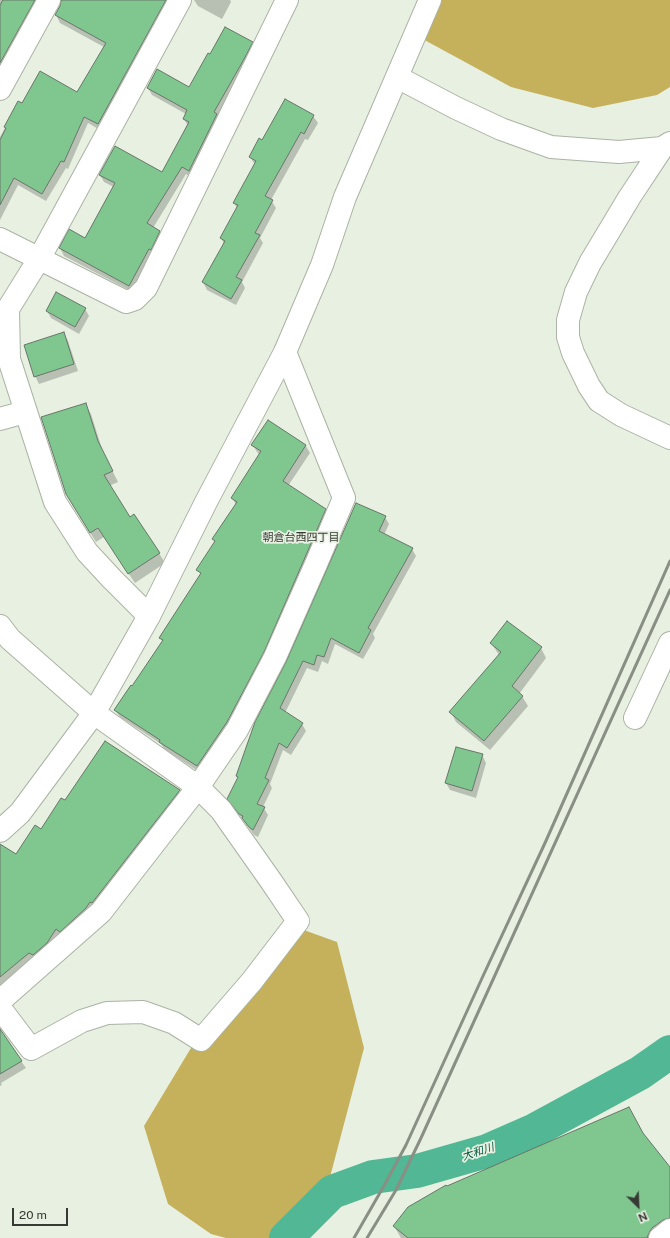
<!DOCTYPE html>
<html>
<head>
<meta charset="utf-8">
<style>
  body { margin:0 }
  #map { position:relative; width:670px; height:1238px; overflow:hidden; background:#e7f0e1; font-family:"Public Sans",sans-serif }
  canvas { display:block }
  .north { position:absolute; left:618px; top:1186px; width:40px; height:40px; -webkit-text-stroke:3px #e7f0e1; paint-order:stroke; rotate:156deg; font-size:11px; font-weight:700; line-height:16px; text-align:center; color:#373a34 }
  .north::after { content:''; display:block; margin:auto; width:14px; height:18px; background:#373a34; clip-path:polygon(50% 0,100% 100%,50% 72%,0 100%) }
  .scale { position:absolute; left:12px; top:1208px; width:56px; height:18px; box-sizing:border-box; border:2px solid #373a34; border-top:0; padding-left:5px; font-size:12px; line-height:14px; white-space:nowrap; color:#373a34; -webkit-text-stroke:3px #e7f0e1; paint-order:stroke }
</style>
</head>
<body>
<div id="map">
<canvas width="670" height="1238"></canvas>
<div class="north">N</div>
<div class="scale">20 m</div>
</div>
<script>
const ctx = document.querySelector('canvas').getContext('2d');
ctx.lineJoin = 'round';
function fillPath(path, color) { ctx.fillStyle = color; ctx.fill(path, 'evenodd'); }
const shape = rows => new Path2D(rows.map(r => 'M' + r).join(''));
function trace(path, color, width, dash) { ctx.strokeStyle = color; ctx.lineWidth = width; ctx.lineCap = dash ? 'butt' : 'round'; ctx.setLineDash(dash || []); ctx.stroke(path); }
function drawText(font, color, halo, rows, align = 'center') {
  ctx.font = font + ' "Public Sans","Noto Sans JP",sans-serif'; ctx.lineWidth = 3.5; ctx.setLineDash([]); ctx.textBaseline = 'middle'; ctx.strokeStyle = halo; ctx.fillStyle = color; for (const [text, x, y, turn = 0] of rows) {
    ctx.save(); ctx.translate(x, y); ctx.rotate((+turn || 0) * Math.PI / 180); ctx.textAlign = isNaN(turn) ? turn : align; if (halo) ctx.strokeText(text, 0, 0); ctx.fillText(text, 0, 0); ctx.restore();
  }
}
const forest = shape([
  [439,0,670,0,670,87,657,95,593,108,511,87,419,37],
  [301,929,337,942,364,1048,320,1215,295,1238,226,1238,211,1234,168,1204,144,1126,200,1033,243,974]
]);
const shadow = shape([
  [0,0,43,0,0,78],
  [62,0,174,0,102,131,88,123,68,169,66,168,46,201,18,185,0,220,0,137,19,102,22,104,78,93,104,47,60,23,56,15],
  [194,0,230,0,231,2,222,19,198,6],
  [252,43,256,50,193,178,186,174,153,228,160,231,164,239,133,292,64,256,60,248,85,239,114,187,104,182,100,175,162,173,188,126,184,119,186,114,152,95,148,88,190,88],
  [313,116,318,123,308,140,305,139,271,200,276,208,260,238,263,243,242,282,245,288,236,305,207,290,203,282,224,244,221,238,237,208,234,203,255,165,250,157,262,141],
  [85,309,89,316,79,334,51,318,47,311],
  [64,333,68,341,78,371,39,384,35,376],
  [85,404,91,414,103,452,118,482,109,486,130,518,159,553,165,563,135,583,104,537,96,542,73,505],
  [268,422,306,446,310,453,288,486,325,510,329,517,267,659,201,773,164,749,161,744,120,717,115,710,133,687,163,642,160,638,201,575,198,570,215,542,214,539,236,505,232,498,260,455,257,452,253,445],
  [385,517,389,524,384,535,412,549,416,556,373,634,375,638,363,659,335,644,328,664,322,661,318,672,307,668,285,713,302,724,306,731,291,755,283,750,270,784,272,788,263,807,268,815,258,837,254,835,233,806,238,779,237,776],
  [491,643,541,648,546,658,519,694,522,696,528,706,490,750,456,722,451,712,499,655],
  [482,755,486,763,476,798,450,790,446,783],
  [179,791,183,798,96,910,0,987,0,856,16,855,41,830,65,802],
  [0,1031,26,1068,1,1083,2,1085,0,1086],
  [644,1137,670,1169,670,1234,665,1238,401,1238,394,1226,446,1187]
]);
const river = shape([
  [286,1238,332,1192,373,1177,417,1171,487,1151,535,1130,640,1073,670,1052]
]);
const building = shape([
  [3,0,35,0,0,63,0,5,3,0],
  [61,0,166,0,98,124,84,117,64,162,61,161,42,194,14,178,0,205,0,140,6,128,4,127,18,101,22,103,40,71,77,92,106,43,55,15,60,6,61,0],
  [225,27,253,42,243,61,214,112,217,114,189,171,182,167,147,223,160,231,151,250,149,249,129,286,59,248,69,229,85,238,115,183,99,175,115,146,162,172,189,122,183,119,187,110,147,88,157,69,189,87,208,53,210,54,225,27],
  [285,99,314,115,304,134,301,132,265,196,273,200,255,233,260,235,236,277,242,280,231,299,202,282,225,241,220,238,238,205,233,203,256,161,249,157,259,138,262,140,285,99],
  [56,292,86,308,75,327,46,311,56,292],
  [64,332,74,364,34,377,24,345,64,332],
  [86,403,98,441,113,471,104,475,130,517,134,514,160,553,128,574,98,528,90,533,66,494,41,417,86,403],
  [268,420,306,445,283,481,326,509,264,652,227,722,197,766,159,742,160,740,114,710,131,685,132,686,163,640,159,638,201,573,196,570,215,541,212,539,237,502,231,498,261,451,251,445,268,420],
  [356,503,386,516,379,531,413,548,368,628,371,630,359,653,331,638,324,657,317,655,314,665,303,661,280,708,303,723,287,748,279,743,265,778,269,780,257,804,265,807,253,830,249,827,242,818,243,816,239,814,227,799,238,777,236,776,255,722,286,662,356,503],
  [507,621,542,647,512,686,523,696,484,741,449,712,501,652,490,643,507,621],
  [105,741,180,790,92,903,90,902,86,908,60,932,56,929,47,943,33,955,29,953,0,977,0,844,16,854,35,825,41,829,61,798,65,800,105,741],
  [456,747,483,754,472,791,445,783,456,747],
  [0,1029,22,1061,0,1074,0,1029],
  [629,1107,643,1133,670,1167,670,1218,663,1220,652,1228,649,1233,647,1238,408,1238,393,1226,408,1207,446,1185,447,1186,629,1107]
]);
const minor = shape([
  [0,89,49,0],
  [0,239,126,302,135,299,146,288,287,0],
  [0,419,25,412],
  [149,616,112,579,87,552,55,502,9,359,8,309,39,259,180,0],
  [0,626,10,639,94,713,198,787,221,810,271,881,298,921,252,981,201,1040,174,1023,143,1012,107,1013,82,1021,31,1049,0,1008],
  [635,718,670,643],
  [0,1001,101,912,198,787,237,730,275,657,316,564,344,498,285,352],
  [660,1238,670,1230]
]);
const tertiary = shape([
  [397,77,456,108,501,129,551,147,619,152,662,148,670,143],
  [662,148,629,198,590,263,576,292,568,320,568,337,573,353,589,386,599,401,621,415,670,438],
  [0,831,20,813,94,713,149,616,206,502,285,352,322,265,345,197,430,0]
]);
const rail = shape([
  [354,1238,385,1184,406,1145,483,976,545,843,670,561],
  [367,1238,396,1190,421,1138,670,590]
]);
const neighbourhoodNames = [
  ["朝倉台西四丁目",301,538]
];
const waterNames = [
  ["大和川",478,1152,-18]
];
fillPath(forest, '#c5b05b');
fillPath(shadow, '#0003');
trace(river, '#51b794', 34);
fillPath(building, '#80c78f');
trace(building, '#68756a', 1);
trace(minor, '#aab3a4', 24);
trace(tertiary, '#aab3a4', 24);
trace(minor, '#fff', 22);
trace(tertiary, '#fff', 22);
trace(rail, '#898f85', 3);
drawText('11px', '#373a34', '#e7f0e1', neighbourhoodNames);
drawText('italic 11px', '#005842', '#e7f0e1', waterNames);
</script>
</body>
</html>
